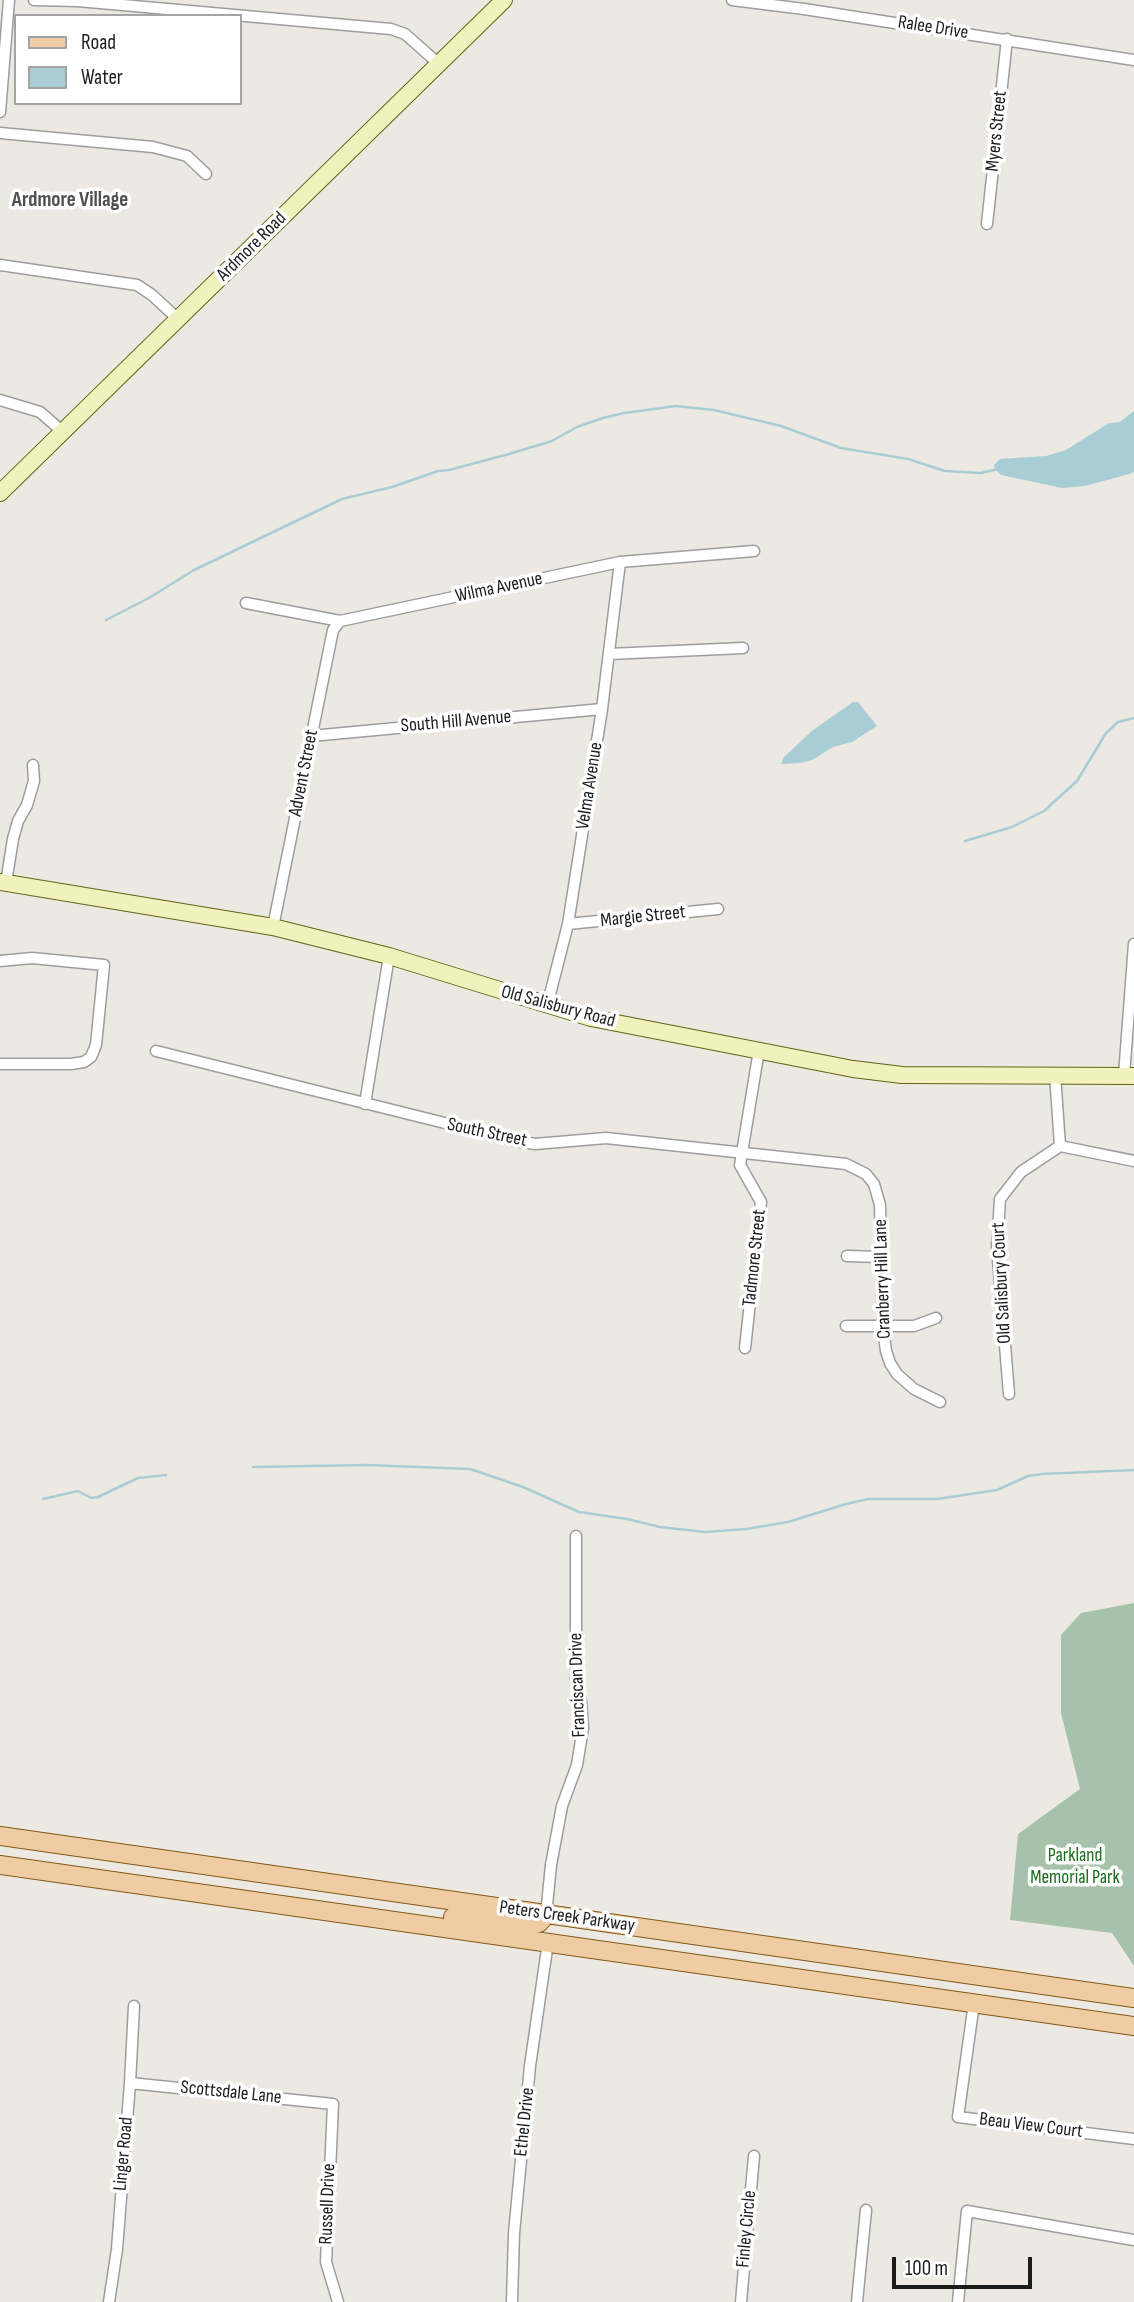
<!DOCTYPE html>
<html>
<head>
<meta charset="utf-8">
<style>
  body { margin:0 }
  #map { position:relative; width:1134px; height:2302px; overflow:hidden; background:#ece9e3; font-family:"Sofia Sans Condensed",sans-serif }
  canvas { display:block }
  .legend { position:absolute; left:14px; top:14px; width:228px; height:91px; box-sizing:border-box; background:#fff; border:2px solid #a4a4a4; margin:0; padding:9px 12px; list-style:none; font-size:21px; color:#1c1c1c }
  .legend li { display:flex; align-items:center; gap:14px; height:35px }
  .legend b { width:35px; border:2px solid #a4a4a4 }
  .scale { position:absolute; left:892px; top:2257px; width:140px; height:32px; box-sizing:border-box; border:4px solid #1c1c1c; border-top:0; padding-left:9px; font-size:21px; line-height:24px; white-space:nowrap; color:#1c1c1c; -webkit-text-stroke:5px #fff; paint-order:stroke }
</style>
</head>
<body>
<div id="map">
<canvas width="1134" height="2302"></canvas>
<ul class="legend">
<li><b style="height:9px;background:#f0cca5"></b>Road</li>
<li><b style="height:19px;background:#a9cdd5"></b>Water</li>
</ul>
<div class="scale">100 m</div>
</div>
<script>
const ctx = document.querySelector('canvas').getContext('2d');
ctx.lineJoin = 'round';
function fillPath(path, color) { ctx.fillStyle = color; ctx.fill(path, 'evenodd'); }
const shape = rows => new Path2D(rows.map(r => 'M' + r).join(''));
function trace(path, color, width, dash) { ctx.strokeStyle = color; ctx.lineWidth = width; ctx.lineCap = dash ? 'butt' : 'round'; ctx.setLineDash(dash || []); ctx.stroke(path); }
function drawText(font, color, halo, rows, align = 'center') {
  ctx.font = font + ' "Sofia Sans Condensed",sans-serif'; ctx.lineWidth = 7; ctx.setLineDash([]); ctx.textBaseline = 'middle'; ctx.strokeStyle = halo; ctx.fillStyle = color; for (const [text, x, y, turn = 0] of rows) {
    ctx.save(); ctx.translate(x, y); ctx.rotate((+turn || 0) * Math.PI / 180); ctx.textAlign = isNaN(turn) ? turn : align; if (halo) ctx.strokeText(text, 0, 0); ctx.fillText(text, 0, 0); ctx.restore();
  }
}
const cemetery = shape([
  [1134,1603,1134,1966,1112,1933,1010,1920,1018,1834,1080,1789,1061,1713,1061,1635,1081,1613]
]);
const water = shape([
  [1134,411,1134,472,1129,474,1085,486,1062,488,1001,475,995,469,994,465,1000,459,1046,456,1066,450,1109,423,1120,422],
  [853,702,858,702,877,726,852,742,833,747,812,760,800,763,781,764,783,758,813,730]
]);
const stream = shape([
  [106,620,149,598,194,570,342,499,392,487,438,471,449,470,509,454,552,441,577,427,603,418,624,413,676,406,714,410,781,426,841,448,908,459,945,471,981,473,998,469],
  [965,841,1012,827,1044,811,1077,781,1106,733,1118,722,1134,718],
  [253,1467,367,1465,470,1469,523,1487,579,1512,627,1519,660,1527,705,1532,746,1529,788,1522,846,1504,868,1499,937,1499,997,1490,1028,1476,1042,1474,1134,1470],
  [43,1499,78,1491,91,1498,98,1497,138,1478,166,1475]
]);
const street = shape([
  [34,0,78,1,391,29,405,34,439,64],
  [732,0,804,9,1134,60],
  [0,112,9,0],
  [0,133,153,147,187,156,206,174],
  [987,224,1007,39],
  [0,265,137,285,152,295,178,319],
  [0,400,40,412,63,432],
  [246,603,340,621,620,562,754,551],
  [609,654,743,648],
  [311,736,602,709],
  [6,883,13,839,18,821,27,805,34,781,33,765],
  [568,924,718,909],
  [273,927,333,630,340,621],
  [0,961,32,958,104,965,96,1045,91,1057,84,1062,71,1064,0,1064],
  [547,1006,568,924,602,709,620,562],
  [156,1051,517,1141,535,1144,606,1138,846,1164,866,1174,874,1184,880,1205,883,1328,886,1351,890,1363,897,1374,914,1389,940,1402],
  [1124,1075,1134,944],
  [365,1104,389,956],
  [1060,1146,1134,1161],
  [847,1256,881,1257],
  [846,1326,914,1326,936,1318],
  [745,1348,761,1202,740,1165,759,1050],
  [1009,1394,997,1247,1000,1199,1021,1172,1060,1146,1055,1074],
  [546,1915,551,1865,562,1806,577,1765,583,1728,581,1701,576,1679,576,1536],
  [974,2003,958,2117,1134,2139],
  [130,2083,333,2104,326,2262,338,2302],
  [109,2302,117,2249,130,2083,134,2006],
  [512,2302,514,2233,530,2066,548,1942],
  [741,2302,754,2156],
  [857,2302,866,2210],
  [958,2302,967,2211,1134,2240]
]);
const secondary = shape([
  [0,493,504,0],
  [0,882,273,927,389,956,591,1018,853,1069,902,1075,1134,1076]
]);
const primary = shape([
  [0,1836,1134,1998],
  [0,1865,1134,2026],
  [453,1917,529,1925,539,1923,546,1915]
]);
const streetNames = [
  ["Ralee Drive",933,28,9],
  ["Myers Street",997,131,-84],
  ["Ardmore Road",252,247,-45],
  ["Wilma Avenue",499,588,-12],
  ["South Hill Avenue",456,722,-5],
  ["Advent Street",304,773,-79],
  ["Velma Avenue",590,786,-81],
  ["Margie Street",643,917,-6],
  ["Old Salisbury Road",558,1007,15],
  ["South Street",487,1133,12],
  ["Tadmore Street",755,1258,-84],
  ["Cranberry Hill Lane",883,1279,-92],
  ["Old Salisbury Court",1002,1283,-93],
  ["Franciscan Drive",578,1685,-92],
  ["Peters Creek Parkway",567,1917,8],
  ["Scottsdale Lane",231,2093,6],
  ["Ethel Drive",525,2122,-84],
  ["Beau View Court",1031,2126,7],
  ["Linger Road",124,2154,-85],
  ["Russell Drive",328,2204,-88],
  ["Finley Circle",747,2229,-85]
];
const parkNames = [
  ["Parkland",1075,1856],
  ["Memorial Park",1075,1878]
];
const neighbourhoodNames = [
  ["Ardmore Village",70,201]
];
fillPath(cemetery, '#a7c2aa');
fillPath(water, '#a9cdd5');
trace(stream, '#a9cdd5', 2.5);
trace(street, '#9d9d9d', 13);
trace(secondary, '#606512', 18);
trace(primary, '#835712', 20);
trace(street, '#fff', 10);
trace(secondary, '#f1f1bd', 16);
trace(primary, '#f0cca5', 18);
drawText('19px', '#1c1c1c', '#fff', streetNames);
drawText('19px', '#196c1b', '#fff', parkNames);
drawText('bold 21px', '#4f4f4f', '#fff', neighbourhoodNames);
</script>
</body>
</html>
